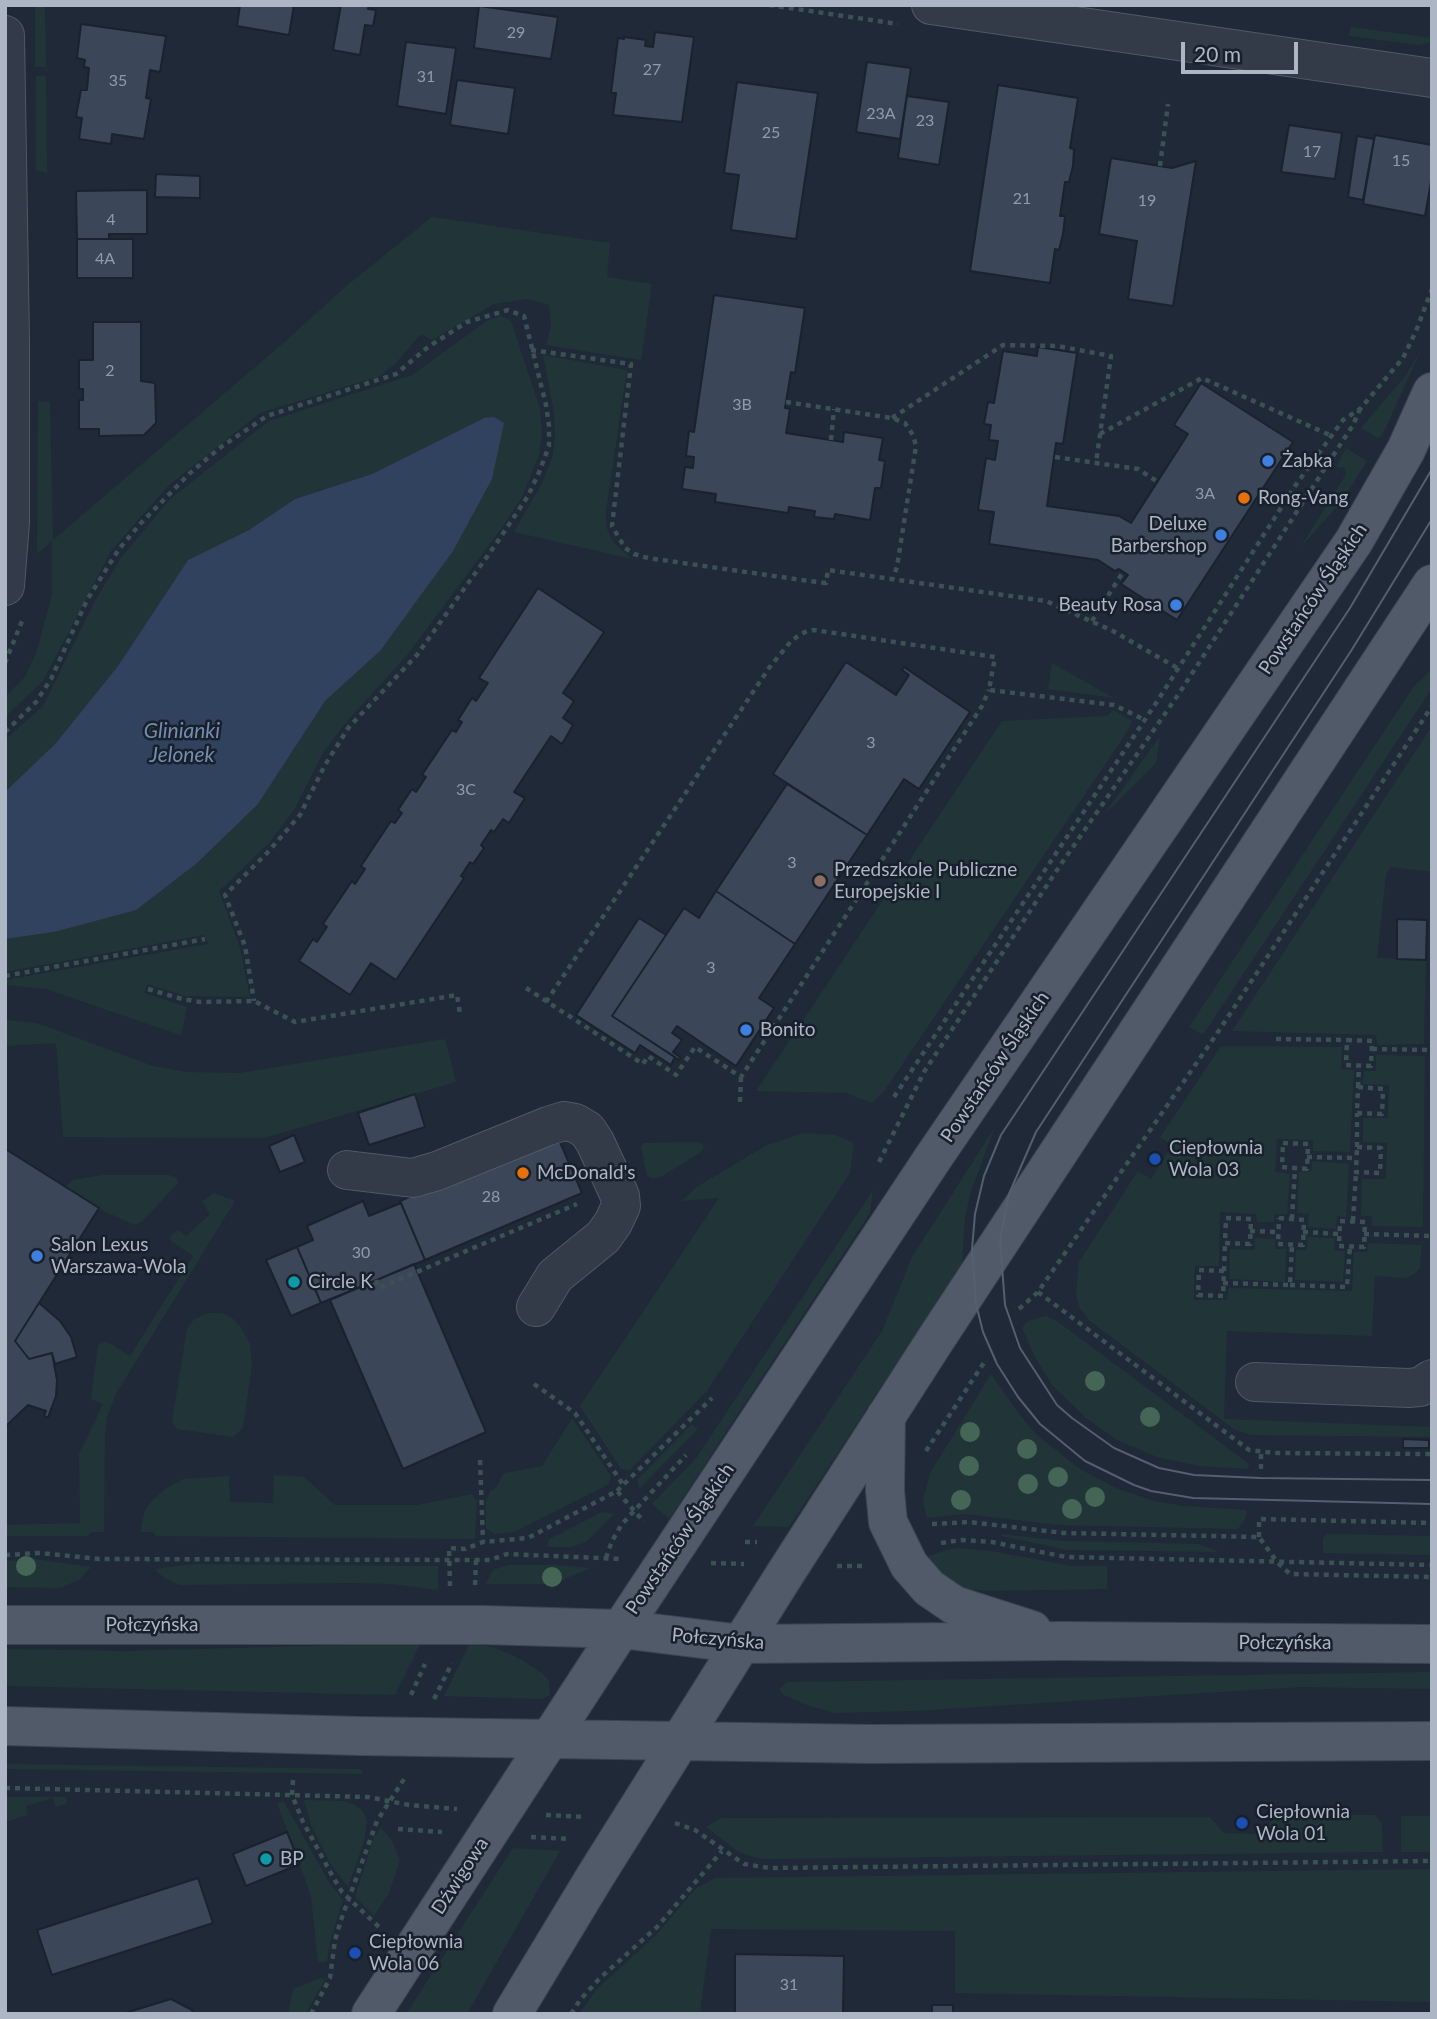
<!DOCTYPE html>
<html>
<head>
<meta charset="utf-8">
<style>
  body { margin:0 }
  #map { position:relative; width:1437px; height:2019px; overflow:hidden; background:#1f2937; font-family:Lato,sans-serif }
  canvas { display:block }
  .frame { position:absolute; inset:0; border:7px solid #adb6c5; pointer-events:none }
  .scale { position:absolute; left:1181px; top:42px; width:117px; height:32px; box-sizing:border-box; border:4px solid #adb6c5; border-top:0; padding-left:9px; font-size:21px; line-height:24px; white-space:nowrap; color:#adb6c5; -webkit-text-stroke:5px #18202c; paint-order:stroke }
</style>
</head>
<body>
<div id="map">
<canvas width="1437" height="2019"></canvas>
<div class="frame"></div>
<div class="scale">20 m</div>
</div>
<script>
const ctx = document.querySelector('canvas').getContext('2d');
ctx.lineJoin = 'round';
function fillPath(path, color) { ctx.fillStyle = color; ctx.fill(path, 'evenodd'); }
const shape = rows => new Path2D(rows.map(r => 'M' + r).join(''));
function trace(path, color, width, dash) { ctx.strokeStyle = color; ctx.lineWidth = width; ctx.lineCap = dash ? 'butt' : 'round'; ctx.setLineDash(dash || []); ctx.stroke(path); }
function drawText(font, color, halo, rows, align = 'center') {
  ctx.font = font + ' Lato,sans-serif'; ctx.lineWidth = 5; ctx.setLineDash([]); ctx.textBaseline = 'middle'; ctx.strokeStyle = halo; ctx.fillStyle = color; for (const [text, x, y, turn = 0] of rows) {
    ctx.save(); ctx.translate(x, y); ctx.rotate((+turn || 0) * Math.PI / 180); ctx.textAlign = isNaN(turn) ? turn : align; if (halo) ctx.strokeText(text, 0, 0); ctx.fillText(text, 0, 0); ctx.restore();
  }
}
const green = shape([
  [35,5,45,5,46,67,35,67],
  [1351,27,1432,38,1432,42,1419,45,1348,36],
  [36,76,46,76,47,173,36,170],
  [432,217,610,243,607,277,652,284,641,360,546,345,551,326,549,305,527,299,494,304,432,340,421,334,396,363,380,376,260,413,168,486,111,551,43,681,5,717,5,697,25,677,37,651,52,594,52,541,37,554,38,401,50,402,53,540,281,345,345,287],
  [501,316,511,321,540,409,542,434,539,455,522,497,501,529,408,654,343,726,323,753,294,810,269,843,219,891,240,948,250,997,185,996,147,984,144,993,187,1007,182,1033,180,1035,46,989,7,985,5,990,5,980,208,944,204,935,5,972,5,939,54,932,258,804,325,701,380,651,484,418,372,474,295,499,249,530,188,560,118,666,56,743,5,792,5,740,43,706,95,601,120,559,170,499,269,421,412,375,488,320],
  [1422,348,1382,436,1378,438,1361,428,1406,375],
  [543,355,627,370,606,511,606,526,613,542,632,559,514,532,542,483,552,458,555,437,554,413],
  [1346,448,1367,461,1342,501,1300,548,1346,474,1345,468,1336,467],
  [1052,663,1114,698,1048,689],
  [1432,669,1432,688,1203,1035,1189,1027,1414,686],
  [1113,710,1132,721,1125,735,885,1090,872,1103,846,1093,756,1091,1002,721,1107,716],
  [1432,726,1432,872,1391,867,1386,875,1377,958,1426,960,1424,1044,1377,1045,1376,1035,1232,1031],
  [1160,736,1156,763,1104,815],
  [5,1020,37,1023,153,1066,187,1072,240,1073,445,1039,456,1082,264,1138,63,1137,56,1043,5,1046],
  [1221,1046,1342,1047,1341,1069,1354,1070,1350,1152,1313,1151,1313,1140,1277,1139,1275,1172,1290,1174,1287,1214,1275,1214,1274,1222,1257,1222,1256,1214,1220,1212,1219,1266,1195,1266,1194,1300,1227,1300,1229,1288,1352,1291,1354,1252,1367,1252,1368,1243,1422,1245,1420,1268,1414,1274,1406,1278,1375,1276,1372,1336,1227,1331,1224,1419,1432,1427,1432,1437,1251,1435,1235,1430,1090,1321,1079,1307,1076,1294,1079,1262,1138,1171,1151,1179,1172,1145,1160,1137],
  [1376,1055,1425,1056,1423,1227,1372,1226,1372,1216,1361,1216,1362,1179,1386,1179,1387,1143,1363,1142,1363,1118,1388,1118,1389,1085,1363,1084,1364,1071,1376,1071],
  [995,1127,971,1191,965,1218,962,1264,789,1527,753,1526,882,1331,912,1257],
  [804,1133,835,1135,854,1143,850,1173,707,1391,630,1470,621,1469,580,1406,719,1198,681,1201,697,1187,767,1145],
  [699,1142,705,1146,701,1152,661,1177,653,1179,647,1176,641,1147,644,1143],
  [1312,1161,1349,1164,1346,1217,1337,1216,1336,1229,1308,1227,1309,1214,1297,1213,1299,1172,1311,1172],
  [102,1175,169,1175,177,1178,178,1183,142,1222,134,1225,102,1210,66,1187,73,1180],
  [873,1190,870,1213,669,1519,652,1504,697,1457],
  [214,1193,235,1201,116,1394,107,1417,105,1433,104,1532,91,1532,88,1536,5,1536,5,1525,80,1523,79,1454,103,1404,91,1399,98,1345,106,1341,130,1356,193,1256,170,1240,172,1234,179,1230,186,1236,210,1214,202,1201],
  [1307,1237,1335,1238,1334,1251,1345,1251,1343,1282,1295,1280,1296,1250,1307,1250],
  [1255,1238,1275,1239,1275,1249,1286,1249,1285,1282,1229,1279,1230,1249,1255,1250],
  [209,1313,222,1313,232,1318,240,1326,250,1344,252,1366,243,1428,233,1437,177,1429,172,1421,187,1329,194,1319],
  [1046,1316,1057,1321,1249,1464,1248,1469,1199,1466,1157,1457,1117,1440,1086,1418,1052,1385,1035,1357,1022,1328,1028,1321],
  [991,1374,1020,1415,1036,1434,1080,1469,1118,1489,1154,1501,1184,1506,1247,1510,1245,1519,1238,1529,1058,1525,965,1514,927,1518,923,1500,930,1473],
  [572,1418,611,1476,609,1484,514,1532,494,1534,486,1528,486,1502,490,1491,495,1489,504,1473,542,1466],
  [692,1424,698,1429,695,1432,639,1489,637,1480],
  [274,1475,304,1477,335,1505,417,1505,472,1494,477,1501,475,1539,156,1536,153,1532,140,1532,145,1510,153,1500,165,1489,184,1479,229,1476,230,1502,273,1503],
  [602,1512,614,1514,586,1542,571,1547,547,1547,549,1539],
  [1001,1534,1064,1541,1200,1544,1218,1552,1067,1550,1001,1536],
  [1327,1534,1432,1536,1432,1555,1323,1553,1323,1538],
  [958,1548,991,1551,1072,1566,1107,1566,1107,1589,988,1591,965,1589,947,1579,923,1558,946,1550],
  [34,1559,63,1563,91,1567,80,1579,61,1588,5,1587,5,1561],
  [192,1564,438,1566,438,1590,392,1584,353,1583,179,1585,163,1577,154,1569],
  [508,1565,557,1565,591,1568,553,1584,485,1584,493,1570],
  [421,1643,395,1695,5,1686,5,1649,126,1651],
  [470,1643,496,1648,522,1660,542,1673,549,1681,550,1695,542,1699,444,1696],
  [1432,1672,1432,1689,1301,1687,913,1711,834,1713,807,1705,784,1695,779,1689,787,1682],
  [5,1764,362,1769,363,1774,5,1769],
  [5,1797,66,1797,67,1804,56,1807,53,1798,26,1806,28,1815,5,1822],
  [304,1800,343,1801,355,1805,363,1811,367,1821,364,1842,348,1887,330,1863,311,1825],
  [284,1802,329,1882,343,1900,329,1946,327,1962,318,1963,311,1896,277,1803],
  [1276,1815,1375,1815,1382,1824,1383,1852,763,1859,749,1856,736,1850,706,1827,722,1818,1210,1817,1224,1833,1262,1834],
  [1401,1816,1432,1816,1432,1852,1401,1852],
  [381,1828,391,1839,400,1860,389,1893,374,1916,355,1897,374,1837],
  [513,1848,560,1851,467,2014,406,2014],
  [1432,1869,1432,2002,955,1993,955,1931,711,1929,700,2014,579,2014,597,1989,657,1934,695,1889,715,1878],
  [320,1978,325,1979,306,2014,288,2014,293,1989]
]);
const water = shape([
  [494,417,504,423,492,479,453,551,380,651,325,701,258,804,197,863,136,910,54,932,5,939,5,792,56,743,118,666,188,560,249,530,295,499,372,474,484,418]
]);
const building = shape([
  [240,5,294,5,289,35,237,26,240,5],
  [341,5,369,5,368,9,376,10,373,26,365,25,360,55,333,50,341,5],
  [479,6,558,17,551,59,474,48,479,6],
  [81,24,166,36,160,72,150,70,146,98,151,99,144,139,112,134,111,144,79,139,82,118,76,117,81,90,87,90,89,68,84,67,85,60,77,58,81,24],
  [655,32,694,37,682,122,613,115,616,93,611,93,618,38,624,39,624,37,646,40,645,46,653,47,655,32],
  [406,42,456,48,446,114,397,106,406,42],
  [867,62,911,68,900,139,856,132,867,62],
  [457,80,515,88,508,134,450,125,457,80],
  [737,82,818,93,796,239,731,230,739,175,724,173,737,82],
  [998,85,1078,98,1070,148,1074,149,1073,166,1069,182,1065,182,1060,216,1065,216,1063,234,1059,250,1055,249,1050,283,970,271,998,85],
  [907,96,949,102,939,165,898,158,907,96],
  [1289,125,1342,133,1335,179,1281,172,1289,125],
  [1375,135,1432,145,1432,176,1425,216,1363,204,1375,135],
  [1357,136,1374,139,1363,200,1348,197,1357,136],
  [1111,158,1172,168,1196,161,1173,306,1128,299,1137,241,1099,234,1111,158],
  [156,174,200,176,200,198,155,197,156,174],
  [147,190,147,234,109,234,109,239,77,239,76,191,147,190],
  [77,239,133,239,133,278,77,278,77,239],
  [714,295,805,308,795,373,791,372,785,408,790,409,786,433,843,442,844,432,883,438,879,460,885,461,881,488,875,488,870,520,835,514,834,519,814,517,815,511,789,507,788,513,715,502,716,494,682,489,685,467,693,468,694,457,686,456,689,431,694,432,714,295],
  [93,322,141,322,141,381,155,383,156,423,144,435,99,436,99,429,79,429,79,400,83,400,83,389,79,389,79,360,93,360,93,322],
  [1038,347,1077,353,1063,444,1056,443,1047,506,1119,516,1131,523,1188,434,1174,425,1201,383,1293,442,1177,620,1121,584,1128,575,1119,569,1115,571,1098,560,989,544,994,512,978,510,986,458,995,460,998,441,989,440,991,425,984,424,988,402,994,403,1003,351,1037,356,1038,347],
  [538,588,604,632,563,693,574,701,563,718,573,725,562,744,551,736,514,792,525,798,509,823,503,819,494,832,491,830,481,845,484,848,473,864,470,862,461,876,464,878,396,980,371,963,350,995,299,961,313,939,317,942,327,927,323,924,352,881,355,884,365,869,361,866,391,821,395,823,402,813,398,810,412,789,416,792,426,777,422,775,452,730,456,732,462,722,458,720,472,698,476,701,488,683,479,678,538,588],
  [846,662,896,695,909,675,902,670,904,667,970,712,919,789,904,779,867,835,773,774,846,662],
  [787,784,867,835,795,944,716,891,787,784],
  [716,891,795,944,759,998,774,1008,736,1066,677,1026,672,1033,682,1040,673,1052,681,1058,679,1060,612,1016,684,908,699,918,716,891],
  [639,918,666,935,612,1016,675,1057,671,1065,640,1045,635,1053,576,1015,639,918],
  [1397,919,1427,920,1426,960,1397,959,1397,919],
  [415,1094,425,1127,369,1145,358,1113,415,1094],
  [556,1133,582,1193,425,1260,400,1201,556,1133],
  [294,1135,305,1162,280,1172,269,1146,294,1135],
  [7,1150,99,1208,15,1341,29,1359,52,1353,57,1380,56,1396,50,1412,48,1418,44,1416,46,1411,28,1405,5,1427,5,1152,7,1150],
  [363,1201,369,1216,401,1203,425,1260,321,1303,297,1247,313,1240,307,1226,363,1201],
  [297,1247,321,1303,291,1316,266,1260,297,1247],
  [414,1264,486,1432,403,1469,330,1300,414,1264],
  [39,1303,60,1321,71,1337,77,1357,55,1364,52,1353,29,1359,15,1341,39,1303],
  [1403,1439,1429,1440,1429,1448,1403,1448,1403,1439],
  [287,1832,300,1864,246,1886,233,1854,287,1832],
  [198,1878,213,1923,52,1975,37,1930,198,1878],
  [735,1954,844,1956,843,2014,735,2014,735,1954],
  [171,1999,192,2010,193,2014,122,2014,171,1999],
  [932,2005,953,2005,953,2014,932,2014,932,2005]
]);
const path = shape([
  [769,5,898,24],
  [1160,166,1168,104],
  [531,350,631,364,612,526,625,548,634,554,648,558,809,581,826,583,828,570,1046,601,1113,631,1179,669],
  [786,402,892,418,905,423,913,435,916,446,897,567,893,578],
  [892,418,1003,345,1057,346,1111,356,1096,463],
  [1100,434,1202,378,1332,436],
  [831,440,834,409],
  [1055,457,1138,469,1158,482],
  [1092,621,1123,572],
  [5,663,22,621],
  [5,732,36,702,51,679,87,600,119,549,141,523,190,473,221,447,267,416,396,374,428,347,467,322,508,310,524,316,546,405,549,426,549,446,540,470,528,496,496,544,417,655,349,727,325,765,300,815,267,853,225,895,245,946,254,1001],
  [5,976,205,939],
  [526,988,643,1064,648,1056,676,1075,695,1047,741,1077,982,706,989,690],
  [148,989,182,999,200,1002,254,1001,295,1022,457,995,460,1014],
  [546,1002,769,668,792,640,805,632,814,630,995,657,989,690,1114,705,1145,720],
  [1276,1039,1347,1040],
  [1347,1040,1372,1041,1371,1066,1346,1065,1347,1040],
  [1372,1049,1432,1050],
  [1358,1087,1383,1089,1382,1114,1357,1113,1358,1087],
  [1358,1087,1359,1065],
  [894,1097,1158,700,1295,486,1343,420,1360,409,1403,358,1416,331,1432,289],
  [740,1102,741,1077],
  [1283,1143,1308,1144,1307,1169,1282,1167,1283,1143],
  [1357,1147,1381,1148,1380,1173,1356,1172,1357,1147],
  [1357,1147,1357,1113],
  [1307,1157,1356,1158],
  [879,1162,924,1072,1057,870,1180,692,1353,425,1360,409],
  [1226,1218,1251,1219,1250,1244,1225,1243,1226,1218],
  [1279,1218,1304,1220,1303,1245,1278,1244,1279,1218],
  [1292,1219,1295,1168],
  [1340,1221,1365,1222,1364,1247,1339,1246,1340,1221],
  [1353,1221,1356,1172],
  [1250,1231,1278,1232],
  [1303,1232,1339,1234],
  [1364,1234,1432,1236],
  [1224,1271,1199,1270,1198,1295,1223,1296,1224,1271,1225,1243],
  [376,1280,379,1288,577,1204],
  [1223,1283,1290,1285,1292,1244],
  [1290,1285,1347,1287,1350,1246],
  [1038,1292,1249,1450,1274,1453,1432,1454],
  [1019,1309,1038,1292,1216,1035,1432,706],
  [534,1384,575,1413,624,1486],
  [926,1451,985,1361],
  [480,1460,483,1542],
  [1261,1469,1261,1452],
  [617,1491,712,1398],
  [932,1524,969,1522,1064,1533,1259,1537,1277,1562,1290,1574,1432,1577],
  [1259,1537,1259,1519,1432,1523],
  [745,1542,757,1542],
  [941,1543,962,1540,992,1542,1066,1557,1432,1565],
  [5,1555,40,1553,99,1559,476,1560,490,1560,507,1554,622,1559],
  [606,1558,612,1541,622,1524,686,1455],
  [711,1563,744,1564],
  [837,1566,867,1566],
  [475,1585,476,1560],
  [450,1586,449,1548,465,1549,483,1542,528,1538,617,1491,644,1522],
  [411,1695,425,1664],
  [434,1699,452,1663],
  [293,1780,292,1795,303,1822,333,1877,342,1892,380,1928],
  [5,1788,368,1797,409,1805,457,1809],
  [546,1815,586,1817],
  [675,1823,695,1830,744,1864,770,1868,1432,1861],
  [398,1829,442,1832],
  [531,1837,571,1839],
  [311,2014,330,1978,335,1940,341,1920,377,1821,406,1776],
  [571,2014,580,2000,599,1979,657,1927,722,1851]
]);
const minor = shape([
  [931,5,1432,78],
  [5,35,10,343,10,522,5,586],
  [347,1170,413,1178,437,1171,548,1126,564,1121,575,1123,587,1130,595,1142,620,1196,621,1206,613,1223,603,1237,555,1276,536,1307],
  [1255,1382,1408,1388,1420,1387,1432,1379]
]);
const major = shape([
  [886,1416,885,1491,888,1522,909,1565,929,1588,954,1605,1032,1630],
  [5,1625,483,1625,621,1629,742,1644,1064,1641,1432,1644],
  [5,1726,359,1736,872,1744,1432,1741],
  [371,2014,621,1629,933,1158,1354,541,1406,450,1432,392],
  [512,2014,596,1875,785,1574,934,1342,1432,584]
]);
const tram = shape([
  [1432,469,1350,608,1001,1135,984,1176,975,1214,972,1249,976,1304,983,1332,997,1364,1018,1397,1040,1424,1085,1461,1134,1485,1151,1491,1193,1498,1432,1504],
  [1432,519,1351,651,1036,1132,1009,1194,1000,1240,1005,1305,1020,1348,1057,1405,1072,1418,1114,1448,1159,1468,1194,1475,1260,1478,1432,1480]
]);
const trees = [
  [1095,1381],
  [1150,1417],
  [970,1432],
  [1027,1449],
  [969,1466],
  [1058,1477],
  [1028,1484],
  [1095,1497],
  [961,1500],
  [1072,1509],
  [26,1566],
  [552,1577]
];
const markers = [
  [1268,461,7,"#3f7fe0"],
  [1244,498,7,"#e8710a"],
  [1221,535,7,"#3f7fe0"],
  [1176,605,7,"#3f7fe0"],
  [820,881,7,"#8d6e63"],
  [746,1030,7,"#3f7fe0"],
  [1155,1159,7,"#1a4fb4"],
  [523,1173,7,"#e8710a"],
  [37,1256,7,"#3f7fe0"],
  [294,1282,7,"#0f9aa8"],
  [1242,1823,7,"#1a4fb4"],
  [266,1859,7,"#0f9aa8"],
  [355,1953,7,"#1a4fb4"]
];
const numberNames = [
  ["29",516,33],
  ["27",652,70],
  ["31",426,77],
  ["35",118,81],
  ["23A",881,114],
  ["23",925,121],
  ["25",771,133],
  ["17",1312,152],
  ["15",1401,161],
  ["21",1022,199],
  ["19",1147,201],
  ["4",111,220],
  ["4A",105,259],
  ["2",110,371],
  ["3B",742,405],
  ["3A",1205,494],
  ["3",871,743],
  ["3C",466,790],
  ["3",792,863],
  ["3",711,968],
  ["28",491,1197],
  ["30",361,1253],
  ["31",789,1985]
];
const poiNames = [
  ["Żabka",1282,461],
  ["Rong-Vang",1258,498],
  ["Deluxe",1207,524,"right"],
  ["Barbershop",1207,546,"right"],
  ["Beauty Rosa",1162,605,"right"],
  ["Przedszkole Publiczne",834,870],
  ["Europejskie I",834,892],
  ["Bonito",760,1030],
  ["Ciepłownia",1169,1148],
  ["Wola 03",1169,1170],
  ["McDonald's",537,1173],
  ["Salon Lexus",51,1245],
  ["Warszawa-Wola",51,1267],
  ["Circle K",308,1282],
  ["Ciepłownia",1256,1812],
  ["Wola 01",1256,1834],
  ["BP",280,1859],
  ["Ciepłownia",369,1942],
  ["Wola 06",369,1964]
];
const streetNames = [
  ["Powstańców Śląskich",1313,599,-56],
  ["Powstańców Śląskich",995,1067,-56],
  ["Powstańców Śląskich",680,1539,-56],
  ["Połczyńska",152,1625],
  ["Połczyńska",718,1639,5],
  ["Połczyńska",1285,1643],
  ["Dźwigowa",460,1876,-57]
];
const waterNames = [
  ["Glinianki",182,731],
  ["Jelonek",182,755]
];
fillPath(green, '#213538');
fillPath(water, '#30425e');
fillPath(building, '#3b4758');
trace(building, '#1a222e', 2);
trace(minor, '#505966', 40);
trace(major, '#3c4451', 40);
trace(path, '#3b5153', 4.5, [5, 5]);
trace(minor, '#333b48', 38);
trace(major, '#505a68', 38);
trace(tram, '#545f6f', 2);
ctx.fillStyle = '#456556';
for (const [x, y] of trees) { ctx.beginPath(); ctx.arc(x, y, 10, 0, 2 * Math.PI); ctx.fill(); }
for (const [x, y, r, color] of markers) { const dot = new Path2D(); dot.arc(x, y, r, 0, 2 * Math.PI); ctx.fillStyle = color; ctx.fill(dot); trace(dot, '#18202c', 2.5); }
drawText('16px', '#909aaa', null, numberNames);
drawText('19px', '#adb6c5', '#18202c', poiNames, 'left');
drawText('19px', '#adb6c5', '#18202c', streetNames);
drawText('italic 21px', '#748caf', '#18202c', waterNames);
</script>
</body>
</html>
